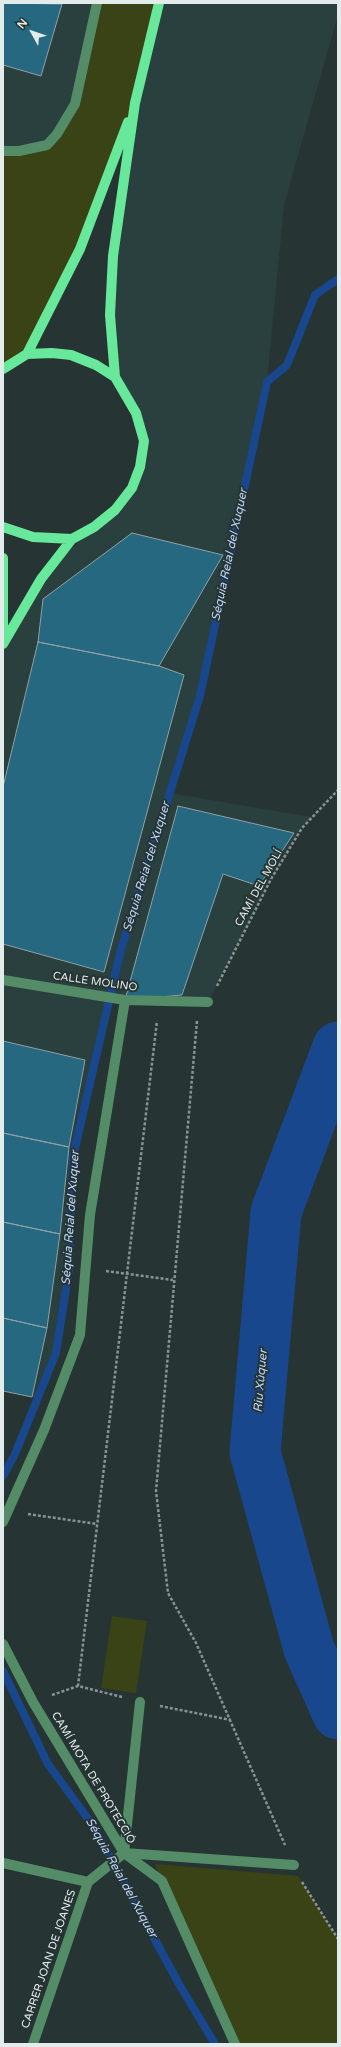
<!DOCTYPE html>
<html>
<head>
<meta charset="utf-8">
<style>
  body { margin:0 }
  #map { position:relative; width:341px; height:2047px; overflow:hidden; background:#263433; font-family:"Varela Round",sans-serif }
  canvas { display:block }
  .frame { position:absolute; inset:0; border:4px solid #e3eceb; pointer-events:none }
  .north { position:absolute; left:12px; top:12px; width:40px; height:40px; -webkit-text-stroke:3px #263433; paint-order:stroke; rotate:310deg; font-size:11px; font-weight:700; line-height:16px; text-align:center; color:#e3eceb }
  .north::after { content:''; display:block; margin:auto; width:14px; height:18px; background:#e3eceb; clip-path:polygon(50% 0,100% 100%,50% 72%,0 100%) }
</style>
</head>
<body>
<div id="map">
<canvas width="341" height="2047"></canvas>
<div class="frame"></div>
<div class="north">N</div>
</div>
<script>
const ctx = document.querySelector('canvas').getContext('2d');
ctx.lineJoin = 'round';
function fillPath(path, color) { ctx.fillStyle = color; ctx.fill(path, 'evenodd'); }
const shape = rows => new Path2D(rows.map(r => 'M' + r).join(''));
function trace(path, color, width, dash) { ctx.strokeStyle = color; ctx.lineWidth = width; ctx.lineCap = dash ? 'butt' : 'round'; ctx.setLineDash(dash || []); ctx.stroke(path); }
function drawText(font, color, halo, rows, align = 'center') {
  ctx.font = font + ' "Varela Round",sans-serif'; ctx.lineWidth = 4; ctx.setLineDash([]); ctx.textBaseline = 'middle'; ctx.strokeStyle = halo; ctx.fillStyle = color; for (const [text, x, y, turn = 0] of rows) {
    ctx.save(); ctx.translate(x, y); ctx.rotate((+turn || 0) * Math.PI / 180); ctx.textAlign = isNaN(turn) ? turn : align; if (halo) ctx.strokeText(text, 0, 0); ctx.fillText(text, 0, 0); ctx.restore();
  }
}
const built = shape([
  [3,3,97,3,75,104,47,145,3,151],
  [159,3,338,3,338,15,284,205,267,382,200,696,170,793,312,817,302,828,271,879,208,1002,110,997,73,1157,69,1270,56,1353,38,1398,3,1391,3,644,41,579,132,488,144,441,115,377,110,315,135,103]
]);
const green = shape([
  [97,3,159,3,135,103,80,249,27,354,3,369,3,151,47,145,75,104],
  [112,1616,147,1621,136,1693,101,1688],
  [155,1864,298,1876,338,1939,338,2044,235,2044]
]);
const stream = shape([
  [3,1476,15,1454,56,1353,69,1270,73,1157,121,949,200,696,267,382,287,365,315,295,338,279],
  [3,1671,48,1764,94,1827,179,1984,215,2044]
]);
const river = shape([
  [338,1047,276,1212,255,1452,309,1649,338,1714]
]);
const building = shape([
  [3,3,62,4,41,76,3,65,3,3],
  [132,533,223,555,159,666,38,642,43,599,132,533],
  [38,642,159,666,184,675,104,972,3,944,3,787,38,642],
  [178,806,294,833,259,886,223,874,182,995,125,1000,178,806],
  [3,1041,85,1060,69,1147,3,1133,3,1041],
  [3,1133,69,1147,60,1234,3,1222,3,1133],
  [3,1222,60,1234,47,1328,3,1318,3,1222],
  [3,1318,47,1328,32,1397,3,1391,3,1318]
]);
const path = shape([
  [217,986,271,879,302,828,338,790],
  [197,1021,156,1491,168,1593,196,1643,285,1845],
  [106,1271,173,1280],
  [28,1514,97,1524],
  [52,1695,78,1686],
  [122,1697,78,1686,157,1021],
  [160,1706,231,1720],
  [302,1882,338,1939]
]);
const minor = shape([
  [3,151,19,151,47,145,57,134,75,104,97,3],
  [3,980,125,1000,208,1002],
  [3,1522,44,1430,80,1335,90,1215,125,1000],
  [3,1644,33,1702,124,1853,162,1881,235,2044],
  [124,1853,140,1702],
  [3,1863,88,1882],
  [88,1882,124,1853,294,1865],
  [33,2044,88,1882]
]);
const major = shape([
  [27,354,80,249,128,122],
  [3,369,27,354,52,353,71,355,96,365,115,377,136,413,144,441,140,467,132,488,115,510,94,527,72,539,33,537,3,527],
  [115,377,110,315,113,256,135,103,159,3],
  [3,558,3,630],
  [3,644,41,579,72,539]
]);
const streetNames = [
  ["CAMÍ DEL MOLÍ",259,888,-61],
  ["CALLE MOLINO",95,982,8],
  ["CAMÍ MOTA DE PROTECCIÓ",93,1778,59],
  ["CARRER JOAN DE JOANES",49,1959,-71]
];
const waterNames = [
  ["Séquia Reial del Xuquer",230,555,-78],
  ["Séquia Reial del Xuquer",147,867,-73],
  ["Séquia Reial del Xuquer",71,1218,-86],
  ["Riu Xúquer",261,1381,-85],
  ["Séquia Reial del Xuquer",121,1878,61]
];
fillPath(built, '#29403e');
fillPath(green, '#3a4315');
trace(stream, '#19478d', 8);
trace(river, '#19478d', 51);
fillPath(building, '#25687f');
trace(building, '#91a0a6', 1);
trace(path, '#889493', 2.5, [3, 2]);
trace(minor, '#538c67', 10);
trace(major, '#68e89a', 10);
drawText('11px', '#e3eceb', '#263433', streetNames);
drawText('italic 12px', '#bbd5fd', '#263433', waterNames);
</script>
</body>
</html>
